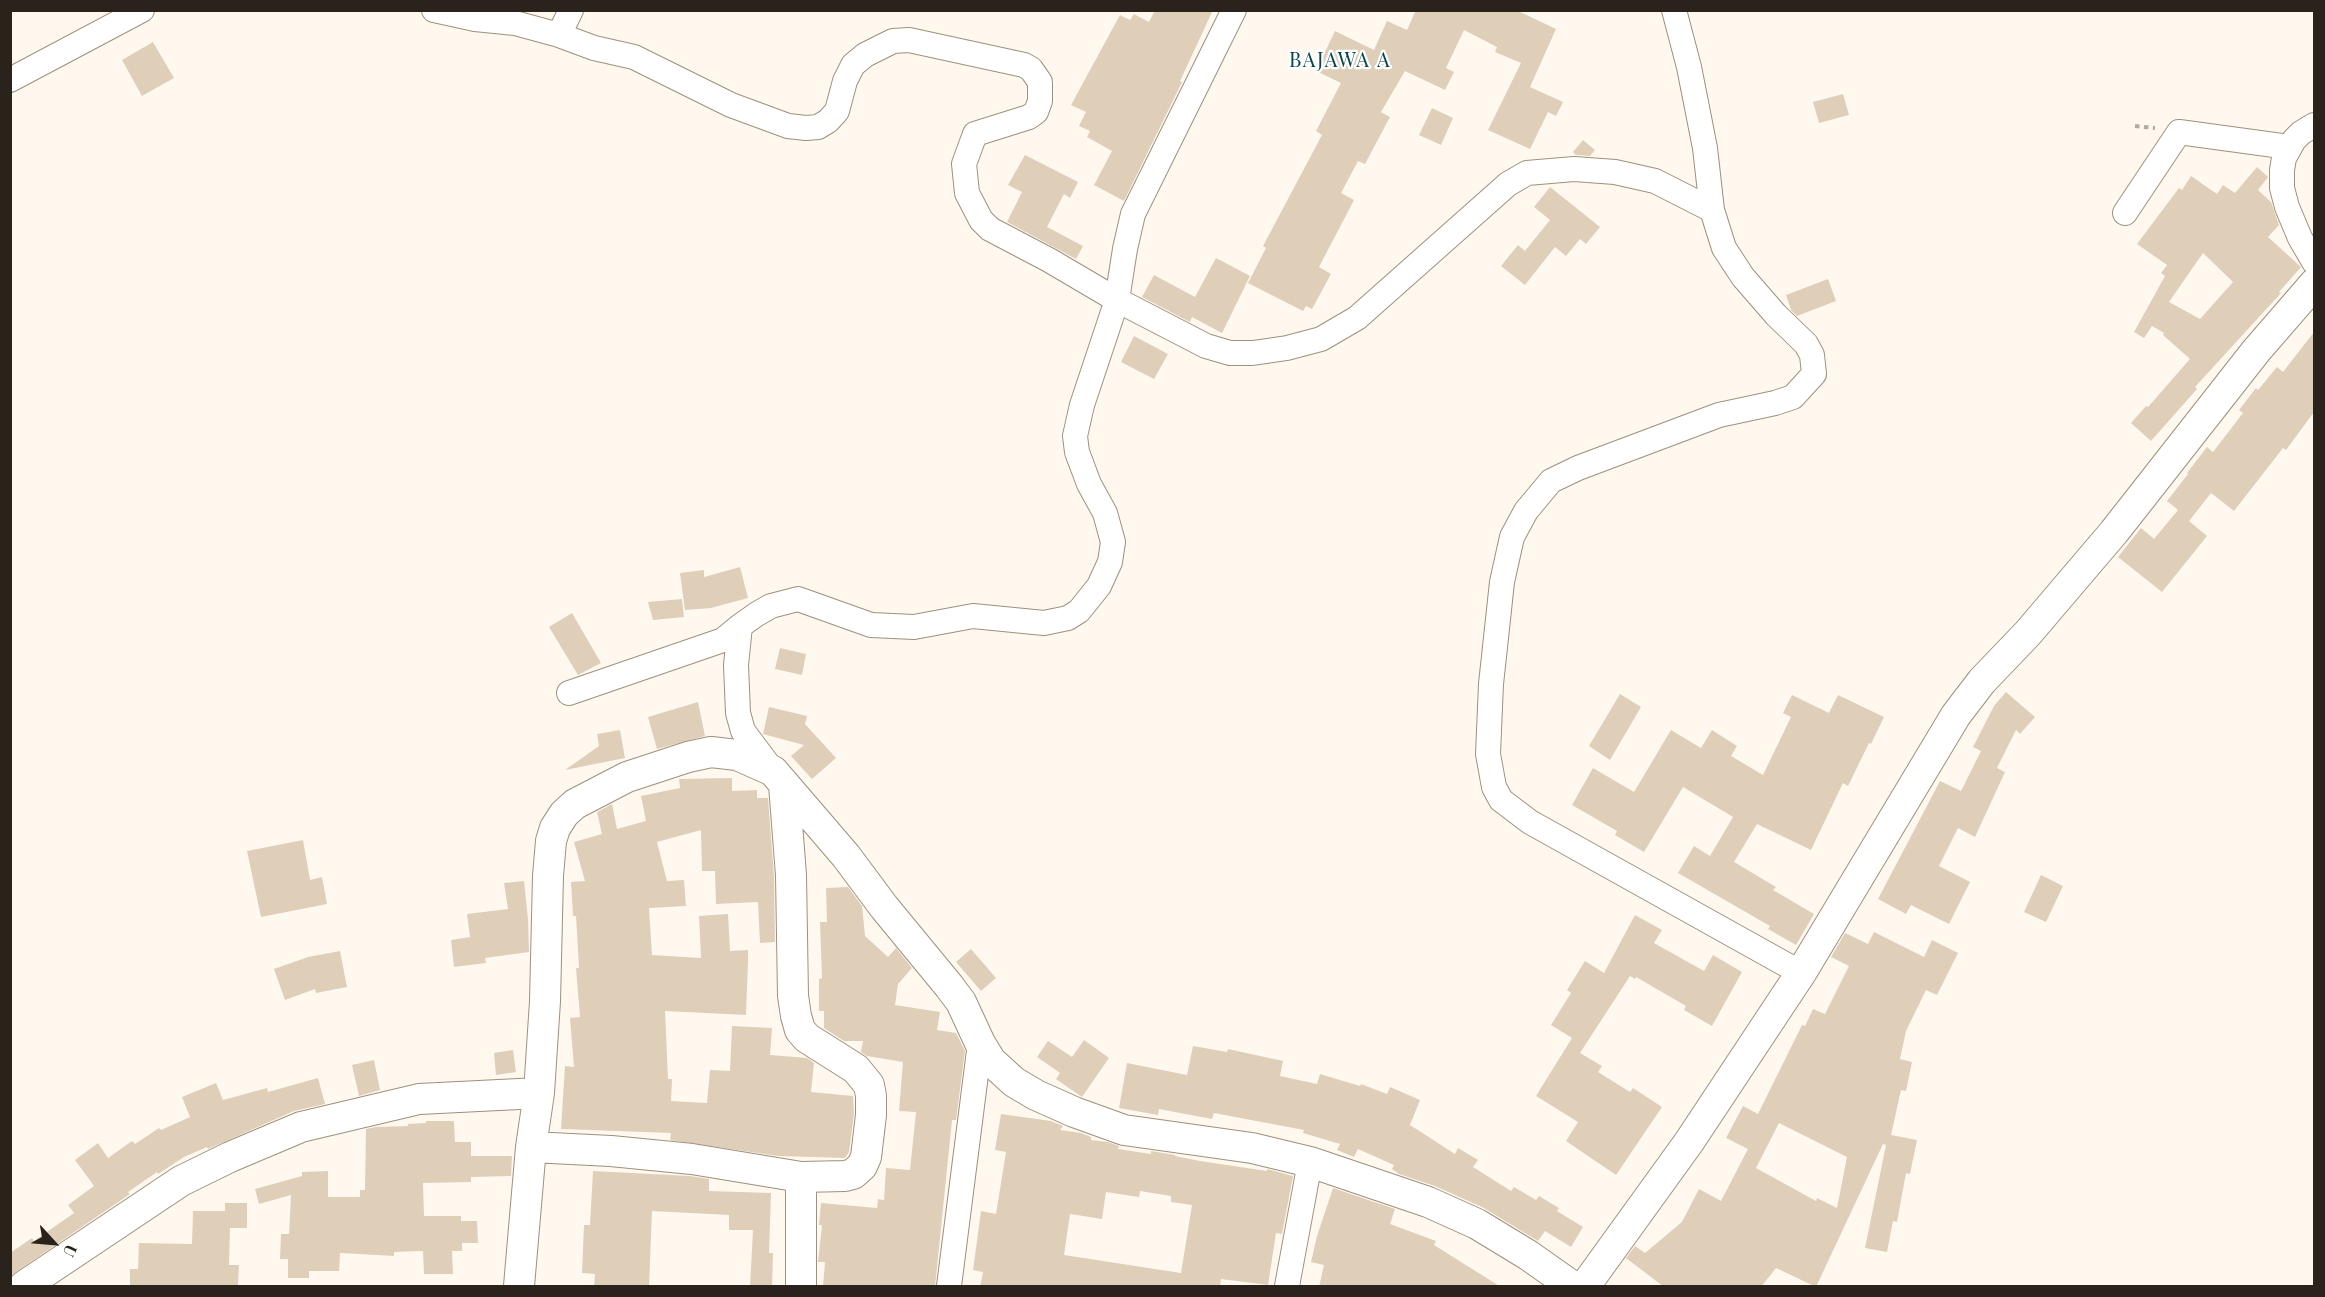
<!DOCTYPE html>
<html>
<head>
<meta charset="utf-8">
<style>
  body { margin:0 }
  #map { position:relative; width:2325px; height:1297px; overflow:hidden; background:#fff8ef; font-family:"Playfair Display",serif }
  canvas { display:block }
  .frame { position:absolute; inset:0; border:12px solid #29231b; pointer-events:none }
  .north { position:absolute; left:24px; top:1213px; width:60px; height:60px; -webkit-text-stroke:4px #fff; paint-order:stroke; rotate:116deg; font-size:16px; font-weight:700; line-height:24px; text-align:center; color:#29231b }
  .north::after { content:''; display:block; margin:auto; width:21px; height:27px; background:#29231b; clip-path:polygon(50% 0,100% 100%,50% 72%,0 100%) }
</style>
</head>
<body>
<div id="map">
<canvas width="2325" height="1297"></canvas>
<div class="frame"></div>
<div class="north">U</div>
</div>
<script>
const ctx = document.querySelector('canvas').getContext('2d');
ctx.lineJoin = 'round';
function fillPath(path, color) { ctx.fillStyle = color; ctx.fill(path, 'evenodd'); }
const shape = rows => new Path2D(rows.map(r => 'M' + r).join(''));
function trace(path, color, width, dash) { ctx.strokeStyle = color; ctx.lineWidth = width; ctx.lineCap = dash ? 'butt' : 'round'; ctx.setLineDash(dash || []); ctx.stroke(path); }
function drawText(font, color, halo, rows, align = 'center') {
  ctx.font = font + ' "Playfair Display",serif'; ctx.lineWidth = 4.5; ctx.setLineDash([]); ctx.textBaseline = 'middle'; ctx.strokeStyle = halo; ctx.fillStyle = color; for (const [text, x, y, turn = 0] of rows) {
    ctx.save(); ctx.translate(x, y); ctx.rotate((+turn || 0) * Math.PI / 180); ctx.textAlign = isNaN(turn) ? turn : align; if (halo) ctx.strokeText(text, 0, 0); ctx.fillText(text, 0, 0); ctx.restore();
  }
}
const building = shape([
  [1155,10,1213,10,1180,81,1182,82,1124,201,1094,185,1112,151,1087,137,1090,131,1079,126,1086,112,1071,105,1120,15,1130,20,1134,14,1149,22],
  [1416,10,1516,10,1556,29,1530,87,1563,102,1556,116,1548,112,1530,149,1488,130,1521,63,1495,52,1497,47,1464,30,1446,68,1454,72,1445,90,1405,71,1381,112,1390,117,1365,164,1358,161,1341,193,1354,200,1319,267,1331,274,1312,309,1306,306,1303,311,1248,283,1266,248,1263,246,1322,135,1316,131,1341,83,1316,71,1335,31,1374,50,1387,21,1407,30],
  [153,42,174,78,142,96,122,60],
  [1843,94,1849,115,1819,123,1813,102],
  [1432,108,1453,118,1441,145,1419,135],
  [1583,140,1595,150,1590,156,1576,155,1573,152],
  [1025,155,1078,182,1070,198,1064,194,1047,227,1083,246,1076,259,1007,222,1022,192,1008,185],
  [2257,167,2268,177,2258,190,2271,202,2279,225,2268,237,2301,267,2279,292,2281,293,2195,387,2197,389,2151,441,2131,423,2146,406,2148,407,2190,359,2163,335,2164,333,2152,326,2144,338,2134,332,2165,276,2161,273,2167,265,2137,244,2179,188,2182,190,2191,176,2217,194,2223,185,2235,193],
  [2203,253,2233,282,2200,319,2169,302],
  [1550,187,1600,227,1586,244,1580,239,1566,256,1555,247,1525,285,1501,266,1518,245,1525,251,1550,220,1534,207],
  [1216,258,1250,276,1222,333,1192,317,1190,322,1142,297,1154,275,1195,297],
  [1828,279,1836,301,1797,316,1791,310,1786,295],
  [2314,332,2314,412,2286,450,2283,448,2234,511,2211,493,2189,521,2207,536,2162,592,2118,557,2141,528,2154,539,2178,510,2167,501,2188,474,2187,473,2207,447,2213,452,2243,413,2239,410,2256,388,2258,390,2277,367,2283,372],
  [1134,336,1168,354,1154,379,1121,362],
  [740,567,748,598,711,608,685,610,680,573,704,570,704,577],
  [682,599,684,617,653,620,648,602],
  [572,613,601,663,578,675,549,627],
  [780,648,806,654,802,675,775,669],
  [2006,692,2035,717,2020,734,2016,730,1997,768,2005,772,1975,837,1958,828,1939,866,1970,882,1949,924,1911,905,1906,914,1878,899,1940,781,1961,791,1981,751,1973,747,1994,706],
  [1620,694,1641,707,1610,760,1589,746],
  [1792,695,1829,713,1838,695,1884,717,1871,744,1869,743,1848,786,1843,783,1811,850,1757,824,1734,862,1776,887,1773,890,1814,914,1796,945,1768,929,1770,926,1678,873,1694,846,1710,856,1733,817,1683,787,1644,852,1615,835,1617,831,1572,805,1593,768,1634,792,1671,730,1701,748,1712,730,1737,746,1731,756,1763,775,1791,717,1783,713],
  [698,702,705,736,657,749,648,717],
  [769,707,807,716,805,724,836,758,812,779,791,756,804,745,763,734],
  [620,730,625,758,565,770,599,746,597,734],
  [732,778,732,791,757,790,757,798,768,798,774,876,775,942,760,943,758,902,716,904,715,871,702,871,701,830,657,842,667,881,684,880,686,906,649,908,652,955,701,958,699,916,728,914,730,951,748,950,748,961,746,1015,665,1011,668,1079,672,1079,671,1101,707,1103,710,1070,730,1071,732,1026,772,1028,770,1055,807,1058,814,1063,811,1092,853,1096,854,1114,849,1152,845,1158,778,1156,670,1140,671,1133,561,1129,565,1066,574,1067,570,1018,580,1017,576,968,579,968,576,916,573,916,571,882,585,881,574,842,602,834,597,812,612,804,617,829,646,821,641,796,680,788,679,779],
  [303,840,310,880,322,877,327,904,261,917,247,851],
  [2041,875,2063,886,2046,922,2024,912],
  [524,881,528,919,529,952,485,958,486,963,454,967,451,940,470,937,467,914,508,909,504,883],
  [848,887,862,906,865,936,888,957,896,948,912,968,898,984,895,1005,940,1012,937,1030,956,1033,965,1051,956,1120,952,1120,935,1287,823,1287,825,1262,818,1262,822,1225,819,1225,821,1203,877,1208,878,1199,884,1200,886,1168,910,1170,916,1112,899,1111,903,1062,867,1056,861,1052,863,1041,844,1041,824,1028,824,1011,819,1011,819,979,822,978,820,922,827,922,826,888],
  [1635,915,1662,930,1654,943,1704,971,1713,955,1742,972,1712,1026,1684,1010,1686,1006,1636,977,1635,979,1630,976,1580,1053,1602,1066,1598,1072,1630,1092,1633,1088,1662,1107,1616,1175,1566,1141,1578,1122,1536,1096,1572,1038,1551,1025,1571,993,1567,990,1585,961,1604,973],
  [1874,932,1924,957,1932,940,1958,953,1937,995,1926,990,1906,1031,1900,1059,1912,1062,1906,1091,1901,1090,1891,1135,1917,1140,1910,1174,1906,1173,1897,1222,1893,1221,1887,1252,1865,1248,1886,1145,1883,1144,1816,1287,1776,1268,1761,1287,1664,1287,1626,1258,1635,1246,1645,1253,1682,1222,1699,1189,1721,1201,1748,1149,1726,1138,1743,1106,1758,1114,1802,1025,1805,1026,1813,1009,1825,1014,1849,966,1831,957,1845,933,1868,944],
  [1779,1123,1847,1157,1837,1208,1817,1198,1816,1201,1756,1168],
  [971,949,996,978,981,991,956,962],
  [340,951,347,987,316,993,315,989,285,1000,274,969,308,957],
  [1084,1040,1109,1058,1082,1097,1056,1079,1060,1073,1037,1057,1048,1041,1072,1057],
  [1193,1046,1227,1052,1228,1049,1283,1061,1280,1076,1317,1084,1320,1074,1360,1086,1361,1084,1387,1094,1390,1087,1420,1100,1410,1125,1455,1154,1458,1148,1478,1160,1473,1167,1511,1191,1514,1187,1536,1200,1539,1196,1559,1208,1557,1211,1583,1227,1571,1247,1545,1231,1538,1241,1484,1208,1435,1186,1399,1174,1392,1169,1394,1165,1358,1149,1354,1157,1337,1150,1340,1144,1303,1133,1304,1130,1214,1113,1212,1119,1159,1109,1158,1115,1119,1108,1127,1063,1187,1075],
  [513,1050,516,1072,496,1075,494,1053],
  [374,1060,380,1090,359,1096,352,1065],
  [318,1078,325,1104,294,1111,208,1149,207,1147,184,1157,158,1174,157,1172,128,1192,130,1194,10,1276,10,1253,32,1238,34,1241,74,1213,68,1205,94,1186,75,1160,98,1143,108,1158,132,1141,135,1144,159,1128,161,1130,190,1117,182,1097,216,1083,223,1100,267,1088,268,1092],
  [1001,1114,1051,1121,1063,1126,1060,1130,1081,1133,1091,1137,1091,1140,1108,1142,1119,1146,1118,1149,1151,1154,1151,1151,1175,1155,1175,1156,1200,1161,1267,1171,1267,1169,1293,1176,1282,1234,1276,1233,1268,1285,1221,1279,1220,1287,980,1287,983,1272,973,1270,981,1211,996,1214,1006,1152,995,1150],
  [1140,1191,1171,1196,1171,1202,1192,1205,1181,1273,1064,1255,1070,1214,1102,1219,1106,1192,1139,1197],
  [426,1121,454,1121,455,1142,471,1142,471,1156,512,1156,511,1176,471,1177,471,1182,423,1183,424,1216,461,1216,461,1221,477,1221,478,1243,462,1243,462,1251,452,1251,453,1274,424,1274,423,1251,394,1252,394,1256,340,1253,339,1271,309,1271,309,1278,288,1278,288,1259,280,1259,281,1234,289,1234,291,1195,259,1204,255,1189,302,1176,302,1172,328,1171,328,1197,360,1197,360,1190,365,1190,366,1129,376,1127,408,1126,408,1124,426,1123],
  [593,1171,690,1176,709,1179,709,1191,771,1193,769,1253,773,1253,772,1287,750,1287,753,1230,729,1230,729,1215,652,1211,649,1287,594,1287,595,1274,582,1273,584,1225,590,1225],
  [1333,1188,1395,1209,1390,1224,1436,1241,1434,1245,1501,1287,1319,1287,1324,1265,1311,1262,1317,1236],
  [225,1203,247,1203,247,1228,230,1228,229,1265,239,1265,238,1285,130,1285,130,1269,138,1269,139,1243,192,1244,193,1211,225,1211]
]);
const path = shape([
  [2135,126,2155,128]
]);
const minor = shape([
  [434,10,475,19,515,23,559,35,594,48,634,57,731,105,788,126,806,128,818,127,828,121,837,111,845,81,853,65,865,55,893,41,909,40,1024,65,1031,69,1040,82,1040,101,1036,112,1029,117,975,134,964,164,967,193,981,220,990,229,1049,260,1117,300,1206,346,1230,353,1253,353,1287,348,1321,339,1357,318,1508,184,1527,173,1574,169,1615,172,1655,181,1712,210,1724,248,1743,277,1776,315,1806,344,1812,355,1814,374,1793,397,1775,403,1719,415,1578,468,1551,481,1526,511,1512,537,1502,582,1491,684,1488,754,1494,787,1501,800,1530,822,1801,973],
  [1674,10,1689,67,1705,148,1712,210],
  [559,35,571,10],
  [10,80,142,10],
  [2314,125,2301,133,2294,140,2284,158,2282,170,2282,188,2287,207,2300,238,2314,262],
  [2125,213,2179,132,2289,147],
  [569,693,723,640,740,626],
  [773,771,743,731,738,713,736,665,740,626,757,614,771,606,798,599,871,625,914,627,973,616,1044,623,1068,618,1079,611,1099,586,1110,562,1113,542,1105,513,1089,484,1077,452,1075,436,1082,405,1117,300,1125,249,1133,214,1234,10],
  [949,1286,980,1043],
  [1287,1286,1310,1162]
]);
const tertiary = shape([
  [531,1147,611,1151,692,1159,801,1177,845,1176,853,1174,862,1166,866,1157,871,1115,871,1096,869,1085,856,1069,807,1038,800,1030,796,1016,793,996,791,875,784,785],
  [24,1286,181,1181,230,1157,301,1127,419,1099,539,1093],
  [519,1286,531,1147,539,1093,545,1001,548,876,551,841,555,828,564,814,575,804,627,777,688,757,711,752,737,755,773,771,846,856,884,907,949,986,961,1002,980,1043,991,1061,1014,1082,1036,1095,1074,1112,1124,1130,1252,1148,1310,1162,1428,1202,1477,1224,1528,1255,1572,1286],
  [801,1286,801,1177],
  [1585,1286,1689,1142,1801,973,1956,715,1982,681,2028,633,2114,532,2256,351,2314,284]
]);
const quarterNames = [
  ["BAJAWA A",1340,61]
];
fillPath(building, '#dfcfb9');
trace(minor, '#9f907b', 26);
trace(tertiary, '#9f907b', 32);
trace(path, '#b1aba2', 4, [4.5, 4.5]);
trace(minor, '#fff', 24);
trace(tertiary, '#fff', 30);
ctx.letterSpacing = '1.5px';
drawText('20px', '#05454e', '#fff', quarterNames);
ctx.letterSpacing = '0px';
</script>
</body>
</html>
